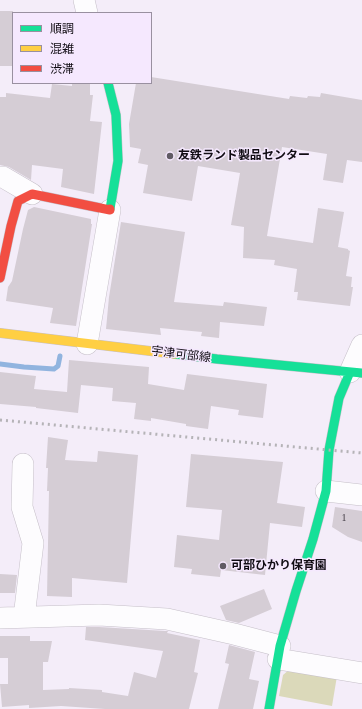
<!DOCTYPE html>
<html>
<head>
<meta charset="utf-8">
<style>
  body { margin:0 }
  #map { position:relative; width:362px; height:709px; overflow:hidden; background:#f4edf9; font-family:"Times New Roman","Noto Sans JP",serif }
  canvas { display:block }
  .legend { position:absolute; left:12px; top:12px; width:140px; height:72px; box-sizing:border-box; background:#f5e8fe; border:1px solid #9990a0; margin:0; padding:5px 7px; list-style:none; font-size:12px; color:#100c13 }
  .legend li { display:flex; align-items:center; gap:8px; height:20px }
  .legend b { width:20px; border:1px solid #9990a0 }
</style>
</head>
<body>
<div id="map">
<canvas width="362" height="709"></canvas>
<ul class="legend">
<li><b style="height:5px;background:#16e098"></b>順調</li>
<li><b style="height:5px;background:#ffcf43"></b>混雑</li>
<li><b style="height:5px;background:#f24e42"></b>渋滞</li>
</ul>
</div>
<script>
const ctx = document.querySelector('canvas').getContext('2d');
ctx.lineJoin = 'round';
function fillPath(path, color) { ctx.fillStyle = color; ctx.fill(path, 'evenodd'); }
const shape = rows => new Path2D(rows.map(r => 'M' + r).join(''));
function trace(path, color, width, dash) { ctx.strokeStyle = color; ctx.lineWidth = width; ctx.lineCap = dash ? 'butt' : 'round'; ctx.setLineDash(dash || []); ctx.stroke(path); }
function drawText(font, color, halo, rows, align = 'center') {
  ctx.font = font + ' "Times New Roman","Noto Sans JP",serif'; ctx.lineWidth = 3; ctx.setLineDash([]); ctx.textBaseline = 'middle'; ctx.strokeStyle = halo; ctx.fillStyle = color; for (const [text, x, y, turn = 0] of rows) {
    ctx.save(); ctx.translate(x, y); ctx.rotate((+turn || 0) * Math.PI / 180); ctx.textAlign = isNaN(turn) ? turn : align; if (halo) ctx.strokeText(text, 0, 0); ctx.fillText(text, 0, 0); ctx.restore();
  }
}
const green = shape([
  [290,669,337,676,332,706,279,696,283,675]
]);
const stream = shape([
  [0,364,24,367,54,369,58,366,60,356]
]);
const building = shape([
  [0,11,13,11,13,66,0,66],
  [151,77,289,99,290,96,307,98,308,96,320,97,321,93,362,100,362,162,347,160,343,183,323,180,327,154,282,147,267,236,313,243,318,208,344,212,338,247,348,249,348,250,350,251,346,276,352,277,351,287,353,287,350,306,297,300,298,292,294,292,297,269,274,265,275,260,243,258,244,227,231,225,240,173,198,166,192,201,143,193,148,165,138,163,141,149,130,147,129,124,136,83,151,83],
  [72,83,90,83,90,95,93,95,90,121,102,122,94,194,61,187,63,169,32,165,31,180,9,167,0,165,0,97,6,97,6,93,50,98,52,84,72,86],
  [34,207,91,219,91,224,92,224,76,326,50,323,53,308,6,301,8,287,12,281,23,229,28,210],
  [121,222,185,232,174,302,223,306,224,302,267,307,264,326,220,322,219,338,201,336,202,332,160,328,161,335,106,329,109,297],
  [69,360,149,367,148,384,184,390,187,374,267,384,263,418,238,415,239,410,211,406,208,429,186,426,186,424,151,418,151,421,134,419,136,403,112,401,113,388,81,385,78,413,36,408,36,407,0,404,0,372,36,376,34,389,67,392],
  [48,437,68,440,65,460,97,462,98,451,138,455,127,583,72,578,72,597,47,596,49,491,47,491,48,468,46,468],
  [191,454,283,462,277,503,305,507,302,527,270,523,265,575,221,570,220,577,191,574,192,569,174,567,177,535,219,540,222,510,186,507],
  [335,507,362,511,362,542,348,537,332,527],
  [0,574,17,575,15,593,0,593],
  [264,589,272,609,239,623,226,620,220,606],
  [86,627,99,627,165,631,168,631,167,633,200,640,194,672,198,673,189,709,105,709,61,706,29,708,29,705,2,707,0,684,8,684,8,658,0,658,0,636,30,636,30,641,52,641,48,662,43,662,43,690,69,689,69,688,102,690,102,692,128,696,134,672,156,678,163,651,85,640],
  [229,645,255,652,249,679,259,681,253,709,218,709,229,664,225,663]
]);
const street = shape([
  [84,0,87,13],
  [0,177,3,177,32,194],
  [87,344,110,210],
  [350,372,362,345],
  [23,464,22,507,33,543,24,617],
  [326,491,362,495],
  [0,618,99,615,167,619,234,634,280,646],
  [278,659,362,673]
]);
const fast = shape([
  [108,83,116,115,118,161,110,209],
  [175,354,217,359,362,373],
  [269,709,280,646,296,591,313,539,326,491,329,450,339,398,350,372]
]);
const slow = shape([
  [0,333,175,354]
]);
const jam = shape([
  [0,278,11,226,18,201,32,194,110,210,110,209]
]);
const rail = shape([
  [0,420,362,453]
]);
const markers = [
  [170,156,4,"#605b64"],
  [223,566,4,"#605b64"]
];
const numberNames = [
  ["1",344,518]
];
const poiNames = [
  ["友鉄ランド製品センター",178,156],
  ["可部ひかり保育園",231,566]
];
const streetNames = [
  ["宇津可部線",181,355,7]
];
fillPath(green, '#dbd9ba');
trace(stream, '#91b4df', 5);
fillPath(building, '#d5cdd5');
trace(street, '#c5bfc8', 22);
trace(fast, '#c5bfc8', 10);
trace(slow, '#c5bfc8', 10);
trace(jam, '#c5bfc8', 10);
trace(street, '#fdfcfe', 21);
trace(fast, '#16e098', 9);
trace(slow, '#ffcf43', 9);
trace(jam, '#f24e42', 9);
trace(rail, '#b5b3b7', 3, [2, 4]);
for (const [x, y, r, color] of markers) { const dot = new Path2D(); dot.arc(x, y, r, 0, 2 * Math.PI); ctx.fillStyle = color; ctx.fill(dot); trace(dot, '#f5e8fe', 1.5); }
drawText('10px', '#413c44', null, numberNames);
drawText('bold 12px', '#100c13', '#f5e8fe', poiNames, 'left');
drawText('12px', '#100c13', '#f5e8fe', streetNames);
</script>
</body>
</html>
